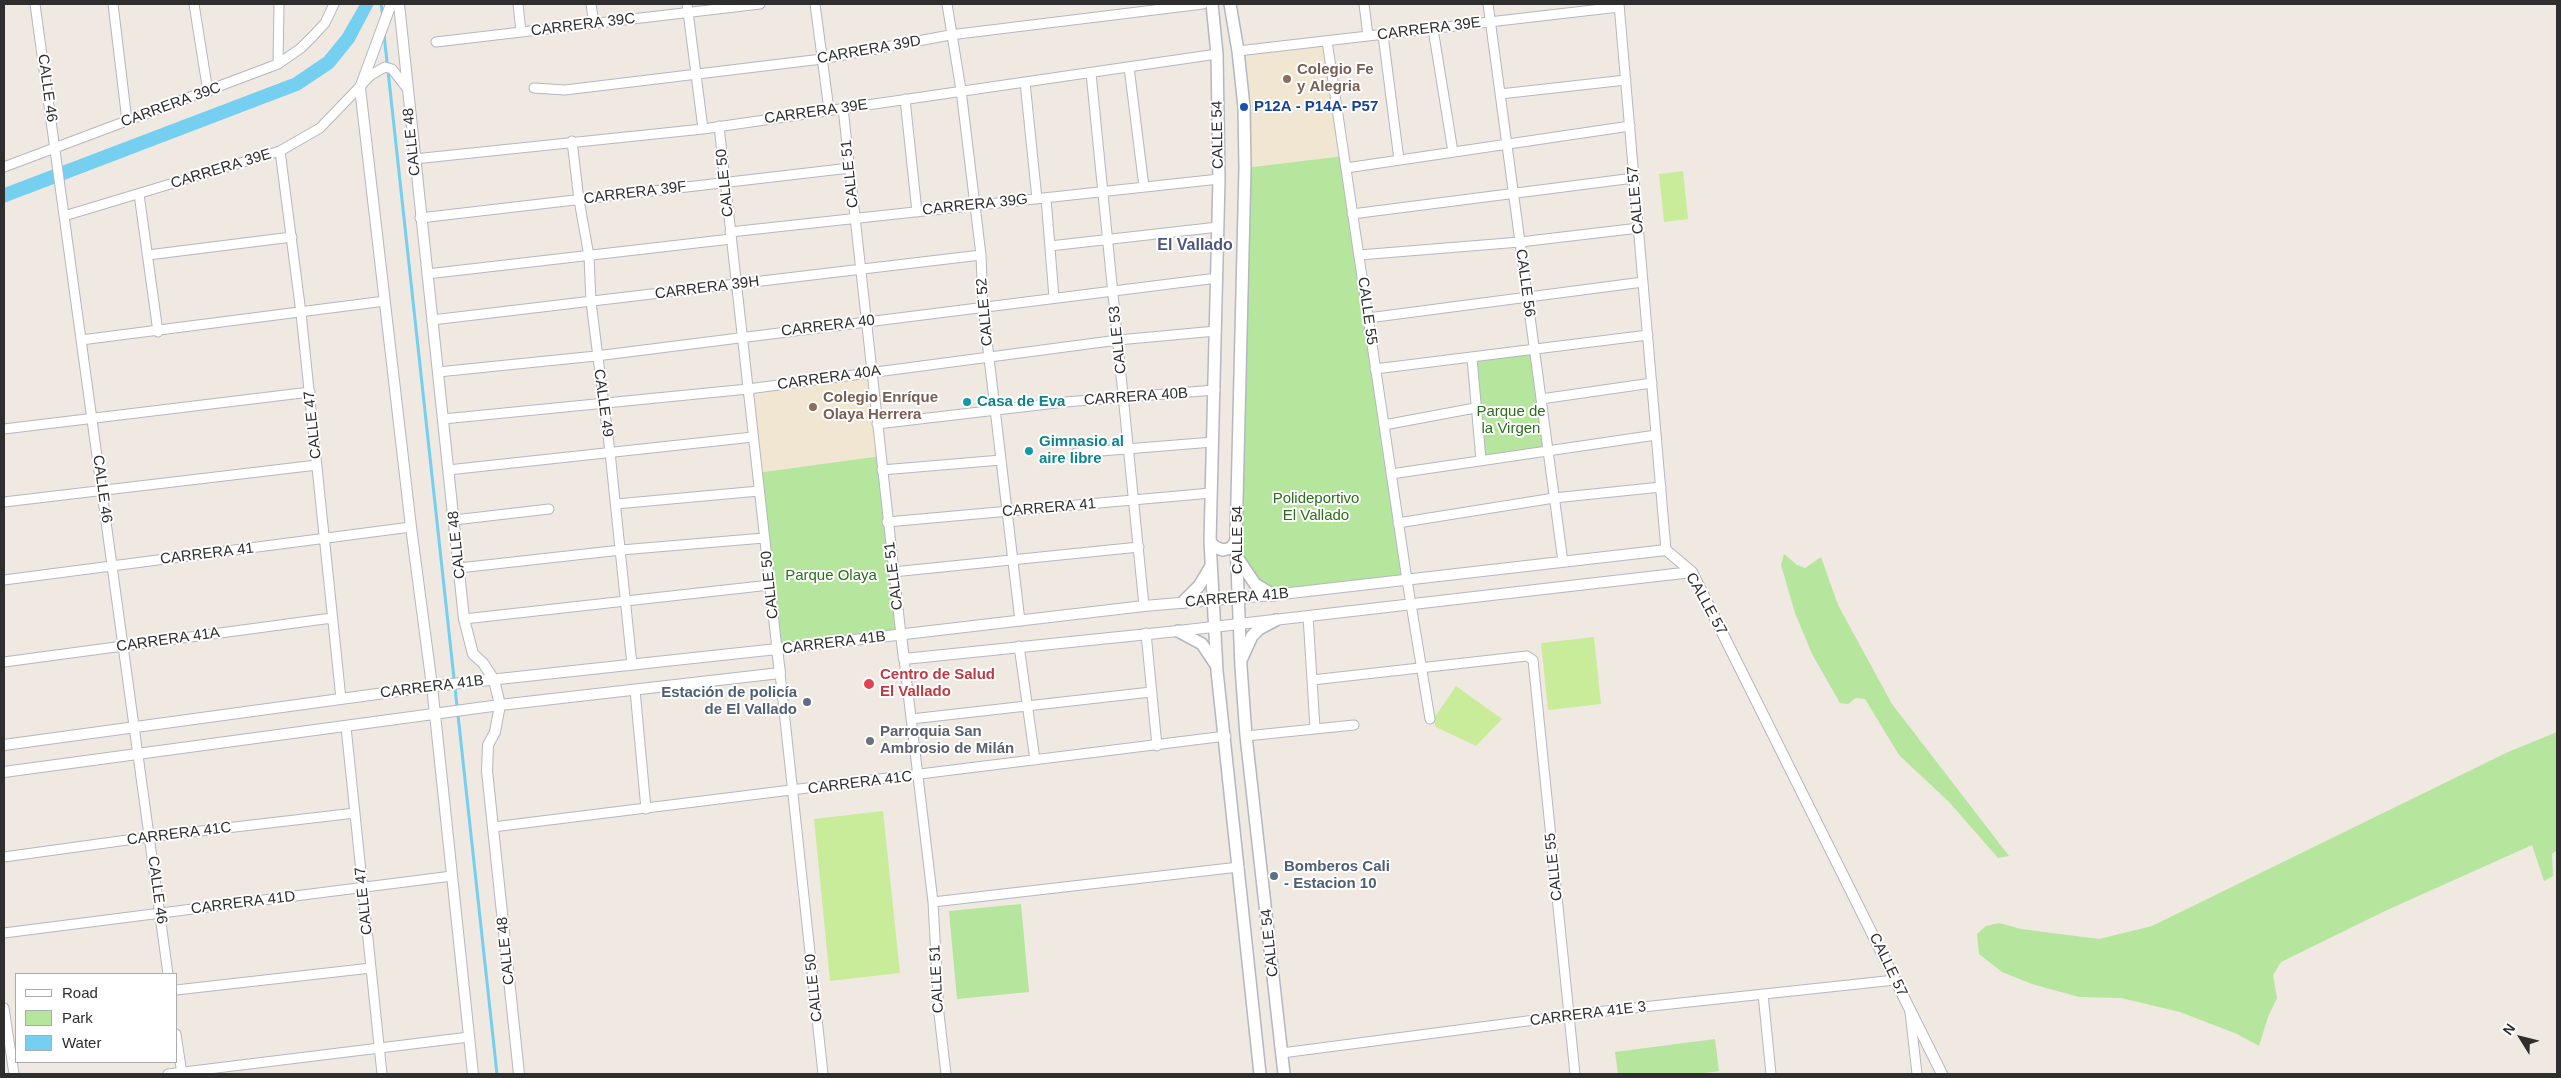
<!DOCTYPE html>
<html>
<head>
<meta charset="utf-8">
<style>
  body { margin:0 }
  #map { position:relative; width:2561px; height:1078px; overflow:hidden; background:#efe9e1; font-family:Arial,sans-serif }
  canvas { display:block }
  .frame { position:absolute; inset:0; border:5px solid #2e2e2e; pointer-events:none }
  .legend { position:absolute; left:15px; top:973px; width:162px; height:90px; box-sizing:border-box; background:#fff; border:1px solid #ababab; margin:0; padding:6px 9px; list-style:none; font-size:15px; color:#2e2e2e }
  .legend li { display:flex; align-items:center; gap:10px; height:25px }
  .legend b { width:25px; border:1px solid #ababab }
  .north { position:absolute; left:2496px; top:1013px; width:50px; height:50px; -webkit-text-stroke:4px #fff; paint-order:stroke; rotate:306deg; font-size:14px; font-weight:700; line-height:20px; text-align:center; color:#2e2e2e }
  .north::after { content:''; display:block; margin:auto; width:18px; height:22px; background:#2e2e2e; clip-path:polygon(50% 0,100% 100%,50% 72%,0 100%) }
</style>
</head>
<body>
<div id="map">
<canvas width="2561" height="1078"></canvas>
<div class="frame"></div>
<ul class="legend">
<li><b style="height:6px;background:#fff"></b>Road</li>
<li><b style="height:14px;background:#b6e59e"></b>Park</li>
<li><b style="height:14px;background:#75cff0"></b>Water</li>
</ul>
<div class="north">N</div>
</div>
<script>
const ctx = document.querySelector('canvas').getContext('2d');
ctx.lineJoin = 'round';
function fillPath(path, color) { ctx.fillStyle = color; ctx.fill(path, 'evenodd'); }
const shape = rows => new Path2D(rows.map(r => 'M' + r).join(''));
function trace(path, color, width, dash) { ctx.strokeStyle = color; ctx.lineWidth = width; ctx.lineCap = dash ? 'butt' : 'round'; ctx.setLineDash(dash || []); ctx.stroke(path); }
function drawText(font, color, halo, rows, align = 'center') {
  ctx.font = font + ' Arial,sans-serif'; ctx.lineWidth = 4; ctx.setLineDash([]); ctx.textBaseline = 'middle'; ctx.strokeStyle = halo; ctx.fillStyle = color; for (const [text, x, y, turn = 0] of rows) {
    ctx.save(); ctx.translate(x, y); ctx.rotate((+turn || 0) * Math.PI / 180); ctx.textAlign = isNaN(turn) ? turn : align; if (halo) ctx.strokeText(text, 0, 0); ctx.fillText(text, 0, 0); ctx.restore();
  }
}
const education = shape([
  [1327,41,1344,156,1245,168,1238,51],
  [871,371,881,456,757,473,748,389]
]);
const green = shape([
  [1344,156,1407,580,1273,595,1247,576,1236,541,1245,168],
  [1534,351,1548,450,1481,460,1472,358],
  [881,456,901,635,777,649,757,473],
  [1784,554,1797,565,1805,568,1821,557,1838,605,1892,704,2009,856,1998,858,1949,802,1899,755,1865,699,1856,698,1848,704,1840,703,1812,654,1795,613,1781,565],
  [2557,732,2557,850,2552,854,2553,876,2544,881,2532,845,2385,911,2281,962,2273,975,2277,998,2268,1017,2259,1046,2237,1034,2180,1012,2121,998,2079,997,2032,984,2002,972,1979,954,1977,934,1986,926,1999,923,2021,929,2099,939,2152,926,2508,752],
  [1021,904,1029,992,957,999,949,911],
  [1715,1039,1719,1071,1698,1074,1618,1074,1615,1052]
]);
const pitch = shape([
  [1683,171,1688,219,1664,222,1659,174],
  [1594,637,1601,704,1548,710,1541,643],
  [1456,686,1502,719,1476,746,1436,727,1434,722,1434,718],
  [883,811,900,973,830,981,814,819]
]);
const water = shape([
  [360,4,374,4,354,42,333,68,300,90,4,203,4,188,293,78,324,57,342,35]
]);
const stream = shape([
  [381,4,383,17],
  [384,34,497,1074]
]);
const minor = shape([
  [35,4,168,974],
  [113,4,127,121],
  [194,4,208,92],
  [518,4,521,32],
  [591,4,594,24],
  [687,4,703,129],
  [815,4,829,110],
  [947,4,961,90,981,255,983,307,1020,621],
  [1364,4,1368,36],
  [1488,4,1563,562],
  [1619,4,1666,550],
  [1433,29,1453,152],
  [1383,35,1399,160],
  [1327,41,1407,580,1430,719],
  [436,42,760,4],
  [1238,51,1619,7],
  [278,64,279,4],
  [1129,67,1144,187],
  [1091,73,1144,606],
  [1025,82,1037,199],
  [534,88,565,90,822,59,950,35,1203,4],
  [1500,94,1626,80],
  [905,99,917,212],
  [843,108,901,635],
  [719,126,777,649],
  [572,141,579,200,589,256,591,302,610,452,632,665],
  [280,151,301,313,341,699],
  [414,159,703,129,1217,54],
  [4,167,278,64,301,48,314,35,325,23,334,4],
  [1346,168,1630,126],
  [139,194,158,332],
  [1046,198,1054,298],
  [1352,214,1634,178],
  [64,216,280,151,320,128,371,75,385,67,392,69,406,87],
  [420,218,850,168],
  [730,232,1219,179],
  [1050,246,1218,227],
  [148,255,292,237],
  [1359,255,1520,242,1639,228],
  [427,274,731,239],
  [1368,318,1643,282],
  [432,320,981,255],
  [81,340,385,301],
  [1472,358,1481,460],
  [1375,369,1648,335],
  [438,372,596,356,1217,278],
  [1541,399,1652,383],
  [443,419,748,389,1118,340,1216,331],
  [877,424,1065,402,1215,390],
  [1384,425,1475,408],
  [4,429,310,392],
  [1076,453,1213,442],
  [448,470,753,437],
  [882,470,1001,460],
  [1391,474,1656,435],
  [4,502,317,465],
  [616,504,759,491],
  [454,520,549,509],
  [887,522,1211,493],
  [1398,523,1554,498,1661,487],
  [459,568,621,550,764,538],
  [893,572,1139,547],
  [4,580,411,527],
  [1308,616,1315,728],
  [464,619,770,585],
  [1146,633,1157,746],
  [1019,646,1035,760],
  [904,659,933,902,939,1014,946,1074],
  [4,662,332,618],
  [780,673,823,1074],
  [1312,680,1527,656,1533,660,1575,1074],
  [635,690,646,809],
  [911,719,1151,692],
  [346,727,382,1074],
  [1246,736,1354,725],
  [493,827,1226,736],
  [4,857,149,837,355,813],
  [933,902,1239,867],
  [4,933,452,876],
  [176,990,371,968],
  [1763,994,1771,1074],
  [4,1008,14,1074],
  [1910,1012,1917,1074],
  [176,1034,182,1074],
  [1282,1053,1596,1012,1895,980],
  [168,1074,469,1037]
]);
const tertiary = shape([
  [391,4,360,88,411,527,432,686,473,1074],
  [399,4,464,619,473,654,483,663,494,680,500,705,495,732,488,745,487,771,519,1074],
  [901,635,904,659,1178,631,1692,572],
  [4,745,443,685,777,649,1144,606,1273,595,1666,550,1692,572,1942,1074],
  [4,772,500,705,780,673,777,649]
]);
const secondary = shape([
  [1212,4,1217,54,1219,179,1210,541,1217,671,1260,1074],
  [1230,4,1238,51,1244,107,1245,168,1236,541,1241,667,1246,736,1284,1074],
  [1210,541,1215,547,1223,550,1231,548,1236,541],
  [1239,560,1255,584,1273,595],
  [1183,602,1199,586,1211,566],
  [1178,631,1202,644,1216,665],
  [1242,658,1252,636,1259,629,1276,620]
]);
const markers = [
  [1287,79,5,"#8d6e63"],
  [1244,107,5,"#1a4fb4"],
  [967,402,5,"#0f9aa8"],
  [813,407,5,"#8d6e63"],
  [1029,451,5,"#0f9aa8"],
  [869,684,6,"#e0444e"],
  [807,702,5,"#5c6f8a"],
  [870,741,5,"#6b7280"],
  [1274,876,5,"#5c6f8a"]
];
const streetNames = [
  ["CARRERA 39C",583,25,-7],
  ["CARRERA 39E",1429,29,-7],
  ["CARRERA 39D",869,50,-10],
  ["CALLE 46",47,88,82],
  ["CARRERA 39C",171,105,-20],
  ["CARRERA 39E",816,112,-8],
  ["CALLE 54",1218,135,-91],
  ["CALLE 48",412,142,-96],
  ["CARRERA 39E",221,169,-17],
  ["CALLE 51",850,174,-96],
  ["CALLE 50",725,183,-96],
  ["CARRERA 39F",635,193,-7],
  ["CALLE 57",1636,200,-95],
  ["CARRERA 39G",975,205,-6],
  ["CALLE 56",1525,283,82],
  ["CARRERA 39H",707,288,-7],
  ["CALLE 55",1367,311,82],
  ["CALLE 52",985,312,-95],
  ["CARRERA 40",828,326,-7],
  ["CALLE 53",1118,340,-96],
  ["CARRERA 40A",829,378,-8],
  ["CARRERA 40B",1136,397,-4],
  ["CALLE 49",603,403,82],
  ["CALLE 47",313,425,-96],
  ["CALLE 46",102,489,82],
  ["CARRERA 41",1049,508,-5],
  ["CALLE 54",1238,540,-90],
  ["CALLE 48",457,545,-96],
  ["CARRERA 41",207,554,-7],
  ["CALLE 51",894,576,-97],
  ["CALLE 50",770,585,-96],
  ["CARRERA 41B",1237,598,-5],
  ["CALLE 57",1706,604,61],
  ["CARRERA 41A",168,640,-8],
  ["CARRERA 41B",834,643,-7],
  ["CARRERA 41B",432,687,-7],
  ["CARRERA 41C",860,783,-7],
  ["CARRERA 41C",179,834,-7],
  ["CALLE 55",1554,867,-96],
  ["CALLE 46",157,890,82],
  ["CALLE 47",364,901,-96],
  ["CARRERA 41D",243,903,-7],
  ["CALLE 54",1270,943,-96],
  ["CALLE 48",506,951,-96],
  ["CALLE 57",1888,965,64],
  ["CALLE 51",937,979,-93],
  ["CALLE 50",814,988,-96],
  ["CARRERA 41E 3",1588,1014,-7]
];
const educationNames = [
  ["Colegio Fe",1297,70],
  ["y Alegria",1297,87],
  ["Colegio Enríque",823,398],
  ["Olaya Herrera",823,415]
];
const transitNames = [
  ["P12A - P14A- P57",1254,107]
];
const cultureNames = [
  ["Casa de Eva",977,402],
  ["Gimnasio al",1039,442],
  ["aire libre",1039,459]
];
const parkNames = [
  ["Parque de",1511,412],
  ["la Virgen",1511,429],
  ["Polideportivo",1316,499],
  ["El Vallado",1316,516],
  ["Parque Olaya",831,576]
];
const healthNames = [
  ["Centro de Salud",880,675],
  ["El Vallado",880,692]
];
const serviceNames = [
  ["Estación de policía",797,693],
  ["de El Vallado",797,710],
  ["Bomberos Cali",1284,867,"left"],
  ["- Estacion 10",1284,884,"left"]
];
const worshipNames = [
  ["Parroquia San",880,732],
  ["Ambrosio de Milán",880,749]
];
const neighbourhoodNames = [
  ["El Vallado",1195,246]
];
fillPath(education, '#f0e6d1');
fillPath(green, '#b6e59e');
fillPath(pitch, '#c9ec9a');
fillPath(water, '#75cff0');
trace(stream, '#75cff0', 3);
trace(minor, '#b4b7c1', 11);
trace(tertiary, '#b4b7c1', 12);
trace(secondary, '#b4b7c1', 14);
trace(minor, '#fff', 9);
trace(tertiary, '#fff', 10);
trace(secondary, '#fff', 11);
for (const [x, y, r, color] of markers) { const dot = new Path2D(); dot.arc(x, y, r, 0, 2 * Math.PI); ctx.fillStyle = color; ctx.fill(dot); trace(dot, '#fff', 2); }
drawText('15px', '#2e2e2e', '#fff', streetNames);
drawText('bold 15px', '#785e54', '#fff', educationNames, 'left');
drawText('bold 15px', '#164399', '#fff', transitNames, 'left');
drawText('bold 15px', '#0d838f', '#fff', cultureNames, 'left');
drawText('15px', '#2c6e1b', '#fff', parkNames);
drawText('bold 15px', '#be3a42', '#fff', healthNames, 'left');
drawText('bold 15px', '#4e5e75', '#fff', serviceNames, 'right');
drawText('bold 15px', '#5b616d', '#fff', worshipNames, 'left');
drawText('bold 16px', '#4d5680', '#fff', neighbourhoodNames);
</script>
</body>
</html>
